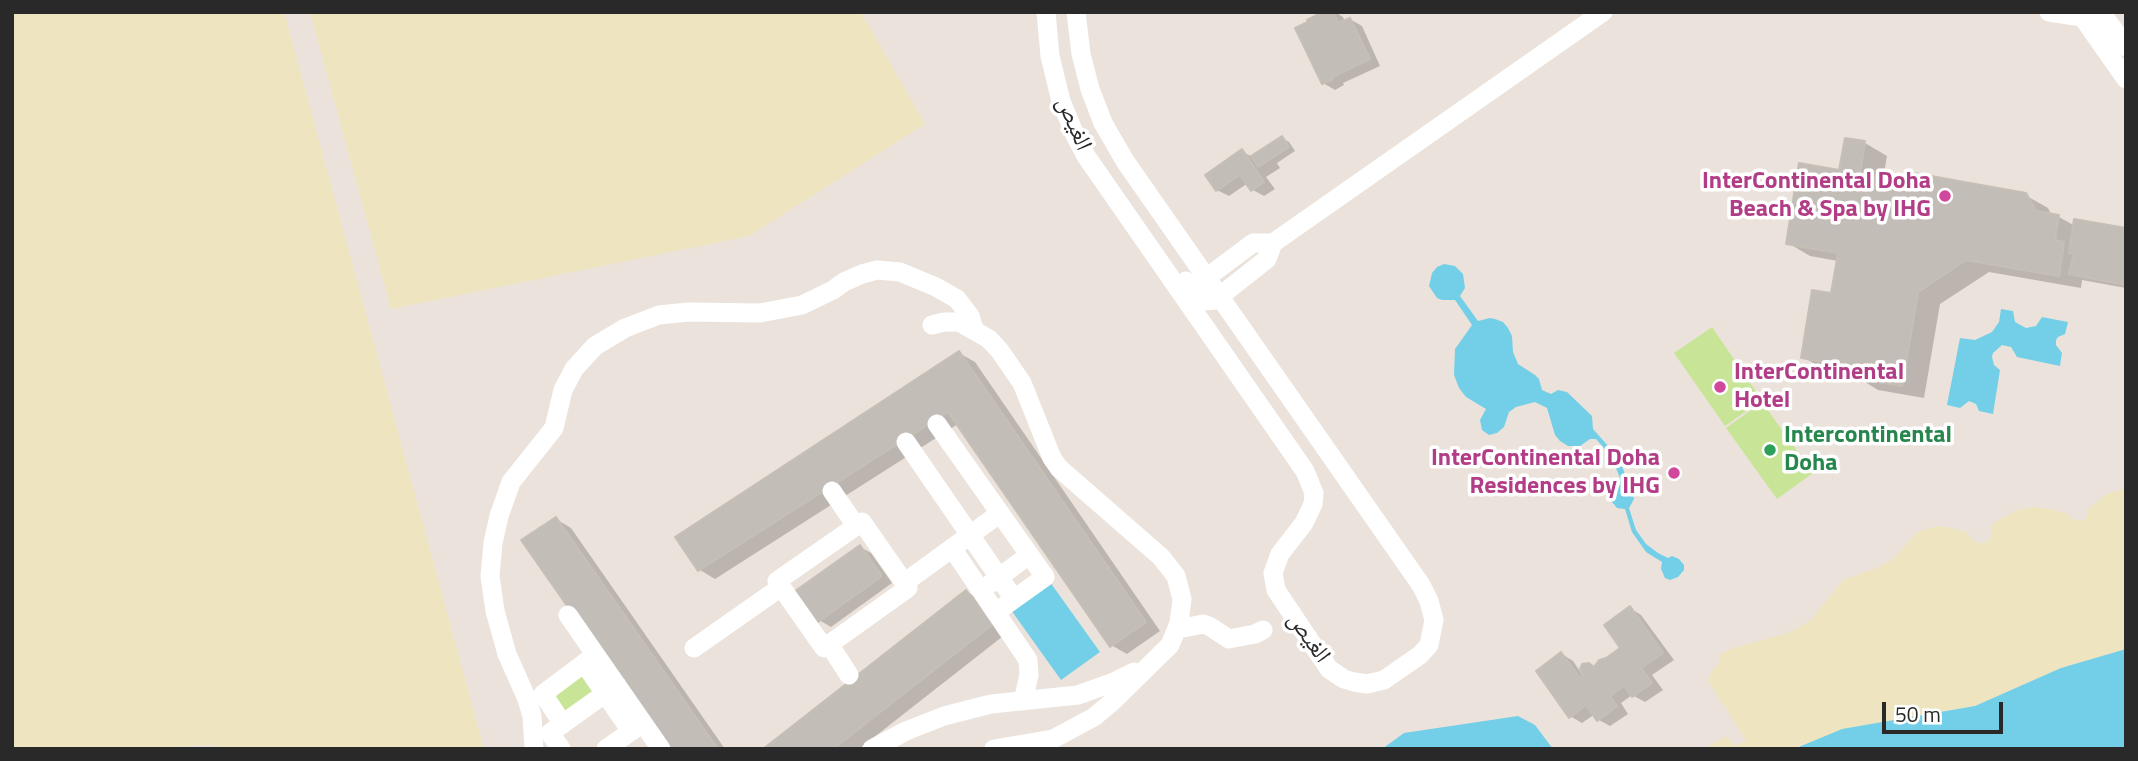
<!DOCTYPE html>
<html>
<head>
<meta charset="utf-8">
<style>
  body { margin:0 }
  #map { position:relative; width:2138px; height:761px; overflow:hidden; background:#ebe3db; font-family:"Titillium Web",sans-serif }
  canvas { display:block }
  .frame { position:absolute; inset:0; border:14px solid #292929; pointer-events:none }
  .scale { position:absolute; left:1882px; top:702px; width:121px; height:32px; box-sizing:border-box; border:4px solid #292929; border-top:0; padding-left:9px; font-size:21px; line-height:24px; white-space:nowrap; color:#292929; -webkit-text-stroke:5px #fff; paint-order:stroke }
</style>
</head>
<body>
<div id="map">
<canvas width="2138" height="761"></canvas>
<div class="frame"></div>
<div class="scale">50 m</div>
</div>
<script>
const ctx = document.querySelector('canvas').getContext('2d');
ctx.lineJoin = 'round';
function fillPath(path, color) { ctx.fillStyle = color; ctx.fill(path, 'evenodd'); }
const shape = rows => new Path2D(rows.map(r => 'M' + r).join(''));
function trace(path, color, width, dash) { ctx.strokeStyle = color; ctx.lineWidth = width; ctx.lineCap = dash ? 'butt' : 'round'; ctx.setLineDash(dash || []); ctx.stroke(path); }
function drawText(font, color, halo, rows, align = 'center') {
  ctx.font = font + ' "Titillium Web","Noto Naskh Arabic",sans-serif'; ctx.lineWidth = 7; ctx.setLineDash([]); ctx.textBaseline = 'middle'; ctx.strokeStyle = halo; ctx.fillStyle = color; for (const [text, x, y, turn = 0] of rows) {
    ctx.save(); ctx.translate(x, y); ctx.rotate((+turn || 0) * Math.PI / 180); ctx.textAlign = isNaN(turn) ? turn : align; if (halo) ctx.strokeText(text, 0, 0); ctx.fillText(text, 0, 0); ctx.restore();
  }
}
const sand = shape([
  [12,12,284,12,484,749,236,749,210,745,135,749,12,749],
  [310,12,861,12,925,124,749,236,391,309],
  [2126,488,2126,649,2061,668,1975,706,1911,716,1803,744,1794,749,1703,749,1727,736,1735,746,1746,740,1708,681,1711,672,1717,666,1720,660,1719,655,1730,649,1788,633,1810,621,1843,580,1879,567,1893,559,1917,532,1938,526,1947,527,1966,532,1973,541,1983,544,1991,538,1992,525,2004,517,2020,509,2038,507,2066,513,2072,519,2083,521,2088,515,2088,509,2107,494]
]);
const pitch = shape([
  [1712,327,1762,400,1725,426,1674,353],
  [1762,402,1813,473,1777,499,1726,428],
  [585,669,599,689,561,717,546,698]
]);
const water = shape([
  [1444,264,1455,266,1463,274,1465,288,1460,296,1478,321,1490,318,1495,319,1503,322,1508,328,1512,336,1513,352,1518,364,1535,375,1539,379,1542,390,1551,394,1558,390,1567,392,1592,416,1593,429,1617,456,1624,471,1626,486,1633,492,1634,499,1629,508,1636,530,1646,544,1658,553,1668,558,1672,556,1679,559,1684,565,1684,570,1678,577,1670,580,1665,578,1661,569,1662,562,1646,552,1632,532,1625,509,1617,508,1611,501,1612,490,1620,485,1620,478,1611,456,1596,439,1590,439,1580,446,1568,446,1560,441,1555,435,1547,408,1535,402,1516,407,1509,412,1504,427,1497,433,1489,435,1482,430,1480,420,1486,409,1466,397,1459,388,1454,375,1455,349,1472,325,1455,300,1442,300,1437,298,1429,286,1432,273,1437,267],
  [2001,309,2013,311,2015,322,2026,328,2036,326,2042,317,2068,322,2065,334,2058,337,2056,340,2056,345,2062,353,2060,366,2017,357,2011,347,2002,345,1993,353,1992,357,1994,365,2000,370,1993,414,1979,411,1976,404,1969,401,1960,408,1947,405,1960,338,1975,340,1992,332,1999,322],
  [1050,582,1100,652,1061,680,1011,610],
  [2126,649,2126,749,1794,749,1842,729,1975,706,2061,668],
  [1518,716,1535,725,1553,749,1382,749,1404,733]
]);
const shadow = shape([
  [1327,12,1335,12,1343,17,1345,22,1350,19,1362,26,1380,66,1343,83,1344,85,1335,90,1323,83],
  [1282,138,1289,142,1295,151,1277,163,1280,168,1266,177,1275,189,1264,196,1253,190,1248,183,1229,196,1217,190,1242,151,1252,157],
  [1846,140,1865,143,1887,156,1883,180,2025,195,2048,208,2052,216,2059,217,2075,226,2126,230,2126,288,2082,280,2081,288,1989,272,1940,304,1924,398,1878,390,1855,376,1825,370,1803,357,1832,295,1838,261,1810,256,1788,243,1841,172],
  [959,353,975,362,1160,631,1127,654,1111,645,958,424,715,579,700,570],
  [556,519,571,528,725,749,669,749],
  [860,547,871,553,892,583,831,627,819,620],
  [967,592,982,601,1007,633,859,749,766,749],
  [1630,608,1641,615,1674,660,1652,675,1663,690,1645,702,1632,695,1621,703,1628,714,1610,726,1599,720,1595,714,1582,723,1570,716,1562,654,1573,661,1583,676,1596,668,1623,649]
]);
const building = shape([
  [1323,12,1333,12,1338,23,1350,18,1370,59,1332,77,1333,79,1322,84,1295,28,1308,22,1307,20,1323,12],
  [1282,136,1289,147,1258,167,1251,156,1282,136],
  [1845,138,1865,141,1860,174,1903,182,1914,173,2026,193,2036,211,2059,215,2055,240,2064,242,2059,276,1966,260,1918,292,1902,386,1854,378,1847,366,1801,358,1812,290,1831,293,1838,253,1786,244,1799,163,1839,170,1845,138],
  [1242,149,1264,182,1251,191,1240,175,1216,191,1205,175,1242,149],
  [2074,219,2126,228,2126,285,2069,274,2074,254,2069,253,2074,219],
  [959,351,1146,622,1110,647,948,412,698,571,675,537,959,351],
  [556,517,718,749,667,749,521,540,556,517],
  [860,545,882,576,818,622,795,591,860,545],
  [966,590,993,624,833,749,763,749,966,590],
  [1630,606,1663,653,1641,668,1652,683,1632,697,1624,686,1610,696,1617,706,1597,721,1586,705,1569,718,1536,671,1561,652,1580,678,1583,675,1580,669,1582,664,1589,663,1594,667,1599,660,1606,658,1620,648,1604,625,1630,606]
]);
const minor = shape([
  [1046,12,1050,56,1061,101,1075,135,1086,156,1305,471,1314,493,1313,504,1304,523,1280,554,1273,573,1276,590,1329,669,1344,679,1354,682,1367,684,1384,680,1420,655,1429,645,1434,620,1429,601,1421,585,1125,161,1103,123,1090,89,1081,54,1076,12],
  [2049,12,2082,17],
  [2079,12,2126,79],
  [2101,12,2126,47],
  [1206,278,1253,243,1273,243],
  [1186,281,1204,301,1215,300,1267,259,1273,243,1603,12],
  [932,325,944,322,959,322,989,339,1000,351,1022,383,1052,458,1059,468,1161,557,1176,576,1182,599,1179,623,1170,645,1112,702,1094,717,1053,739,994,749],
  [937,424,1045,577,996,612],
  [906,442,1014,599],
  [832,491,856,526],
  [862,522,908,588,824,648,777,581,862,522],
  [952,548,1028,660,1029,675,1023,701],
  [904,583,999,514],
  [990,584,1029,555],
  [568,615,661,749],
  [1178,629,1203,624,1209,626,1229,639,1255,634,1263,630],
  [829,644,849,675],
  [694,648,781,587],
  [584,663,631,731],
  [563,724,543,694,595,655],
  [534,749,532,716,527,699,507,654,495,611,490,576,493,543,499,516,511,482,554,428,563,390,574,369,595,346,625,328,659,315,688,312,760,313,802,305,833,290,844,282,862,274,877,270,900,272,936,287,957,299,970,316,974,329],
  [561,749,550,733,617,685],
  [606,749,640,725],
  [872,749,906,731,944,716,991,704,1078,695,1114,682,1134,672]
]);
const markers = [
  [1945,196,7,"#d1479c"],
  [1720,387,7,"#d1479c"],
  [1770,450,7,"#2e9e5b"],
  [1674,473,7,"#d1479c"]
];
const streetNames = [
  ["الغيص",1073,124,67],
  ["الغيص",1308,638,55]
];
const hotelNames = [
  ["InterContinental Doha",1931,182],
  ["Beach & Spa by IHG",1931,210],
  ["InterContinental",1734,373,"left"],
  ["Hotel",1734,401,"left"],
  ["InterContinental Doha",1660,459],
  ["Residences by IHG",1660,487]
];
const leisureNames = [
  ["Intercontinental",1784,436],
  ["Doha",1784,464]
];
fillPath(sand, '#eee5c0');
fillPath(pitch, '#c8e597');
fillPath(water, '#73cfe7');
fillPath(shadow, '#0003');
fillPath(building, '#c3bdb8');
trace(building, '#c6bfb5', 2);
trace(minor, '#fff', 19);
for (const [x, y, r, color] of markers) { const dot = new Path2D(); dot.arc(x, y, r, 0, 2 * Math.PI); ctx.fillStyle = color; ctx.fill(dot); trace(dot, '#fff', 2.5); }
drawText('24px', '#292929', '#fff', streetNames);
drawText('bold 24px', '#b23c85', '#fff', hotelNames, 'right');
drawText('bold 24px', '#27864d', '#fff', leisureNames, 'left');
</script>
</body>
</html>
